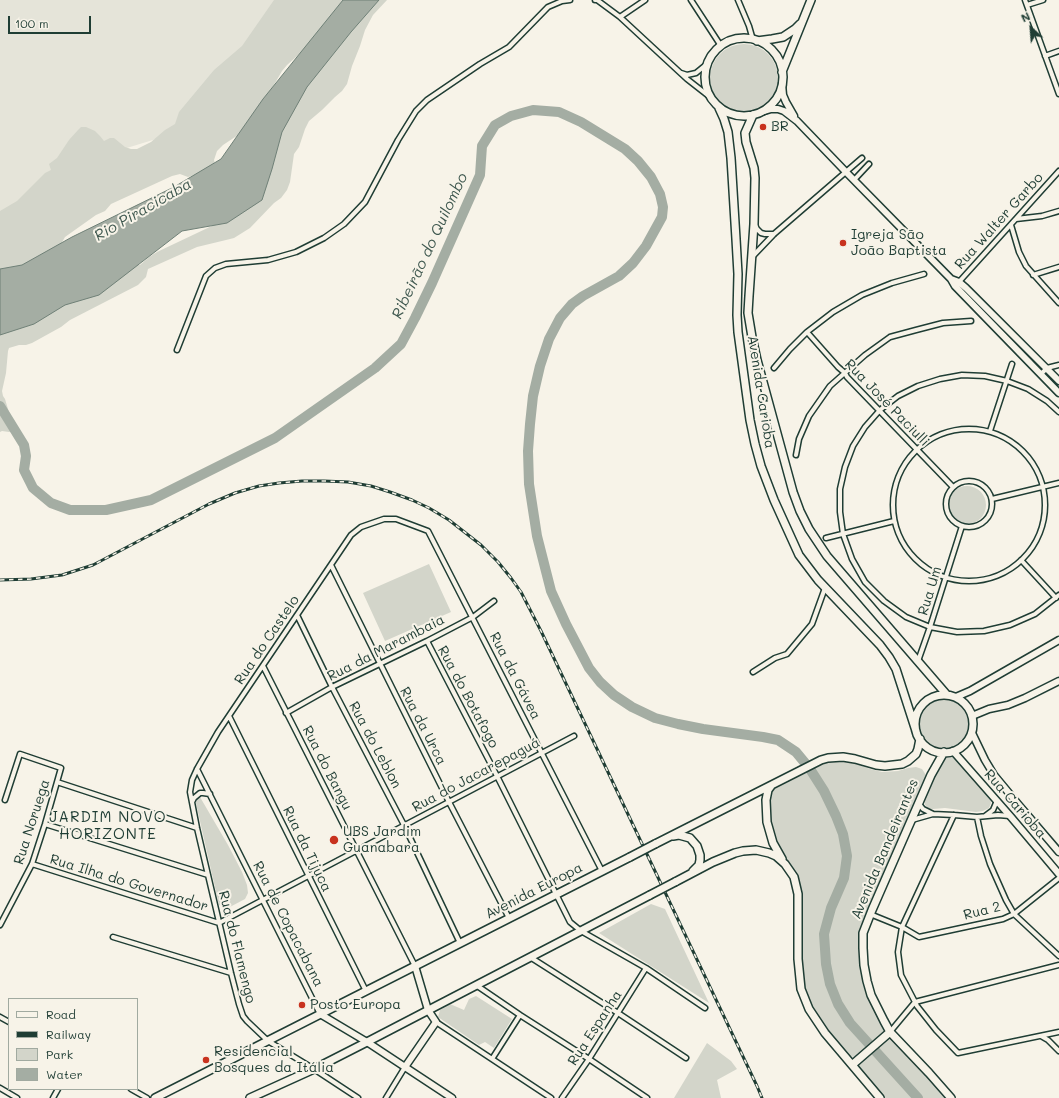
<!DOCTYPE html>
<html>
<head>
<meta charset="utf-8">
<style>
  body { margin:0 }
  #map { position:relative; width:1059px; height:1098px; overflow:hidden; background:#f7f3e8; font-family:Mali,sans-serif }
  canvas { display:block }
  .legend { position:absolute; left:8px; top:998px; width:130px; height:92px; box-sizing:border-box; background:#f7f3e8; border:1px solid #a1aaa0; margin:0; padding:5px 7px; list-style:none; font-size:12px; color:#1f3d34 }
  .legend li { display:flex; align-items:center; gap:8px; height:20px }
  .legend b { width:20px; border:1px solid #a1aaa0 }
  .north { position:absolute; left:1011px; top:8px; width:40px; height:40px; -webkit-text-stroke:3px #f7f3e8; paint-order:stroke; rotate:334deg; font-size:11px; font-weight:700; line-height:16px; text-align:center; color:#1f3d34 }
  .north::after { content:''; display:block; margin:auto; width:14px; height:18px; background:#1f3d34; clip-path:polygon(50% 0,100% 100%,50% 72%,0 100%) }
  .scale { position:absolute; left:8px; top:16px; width:83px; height:18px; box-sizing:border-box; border:2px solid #1f3d34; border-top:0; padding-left:5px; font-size:12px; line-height:14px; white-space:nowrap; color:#1f3d34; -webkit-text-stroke:3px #f7f3e8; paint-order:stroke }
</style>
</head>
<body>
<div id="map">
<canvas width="1059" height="1098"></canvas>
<ul class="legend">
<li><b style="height:5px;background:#f7f3e8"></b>Road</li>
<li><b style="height:5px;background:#1f3d34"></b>Railway</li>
<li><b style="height:11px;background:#d3d5ca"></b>Park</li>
<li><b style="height:11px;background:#a4ada3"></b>Water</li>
</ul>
<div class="north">N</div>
<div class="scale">100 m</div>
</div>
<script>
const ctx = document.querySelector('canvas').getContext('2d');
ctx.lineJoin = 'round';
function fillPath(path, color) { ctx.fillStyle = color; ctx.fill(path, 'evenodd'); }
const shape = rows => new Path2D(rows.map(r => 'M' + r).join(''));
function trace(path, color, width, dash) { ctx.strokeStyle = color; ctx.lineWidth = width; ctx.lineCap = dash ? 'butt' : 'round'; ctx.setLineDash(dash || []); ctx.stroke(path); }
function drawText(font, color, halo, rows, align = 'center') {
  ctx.font = font + ' Mali,sans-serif'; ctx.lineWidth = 4; ctx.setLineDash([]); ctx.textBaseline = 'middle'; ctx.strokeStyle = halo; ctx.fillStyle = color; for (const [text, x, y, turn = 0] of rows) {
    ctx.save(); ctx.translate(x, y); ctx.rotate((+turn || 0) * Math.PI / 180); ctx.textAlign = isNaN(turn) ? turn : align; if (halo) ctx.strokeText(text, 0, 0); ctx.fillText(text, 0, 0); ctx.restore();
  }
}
const built = shape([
  [0,0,289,0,166,136,107,154,18,205,0,212]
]);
const green = shape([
  [274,0,353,0,331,26,287,65,282,71,267,97,241,133,223,145,217,151,214,160,216,169,188,177,180,174,172,176,111,204,105,211,96,215,65,237,52,260,0,272,0,211,17,201,45,173,51,170,49,164,57,158,69,140,78,130,81,127,86,127,95,131,100,136,104,141,110,138,114,138,125,147,131,149,137,149,151,142,165,130,175,124,179,112,214,70,242,46],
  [376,0,387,0,373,15,365,30,360,46,352,66,347,84,342,91,335,97,322,110,309,121,305,129,299,147,294,154,290,182,287,190,281,198,274,203,250,228,234,238,226,240,197,247,148,269,146,277,138,285,70,320,61,327,32,343,26,345,19,345,9,348,8,351,6,373,2,391,3,396,5,399,13,426,13,431,9,432,2,431,0,432,0,328,132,265,140,265,149,257,157,252,235,215,278,122],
  '710 78a34 34 0 1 1 68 0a34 34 0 1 1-68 0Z',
  '948 505a19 19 0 1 1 38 0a19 19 0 1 1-38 0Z',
  [429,564,451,612,385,641,363,593],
  '919 724a26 26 0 1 1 52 0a26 26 0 1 1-52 0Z',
  [947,756,953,756,955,758,990,797,991,803,989,808,983,811,976,812,945,808,933,809,930,809,925,805,924,800,942,759],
  [839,760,860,765,870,769,882,772,898,771,908,768,916,767,922,769,926,775,925,779,915,802,868,908,859,932,859,948,860,966,863,982,868,996,884,1031,881,1035,860,1054,854,1057,850,1056,828,1031,811,1007,804,988,797,876,785,859,778,847,770,821,769,797,773,790,828,762],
  [200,797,228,845,242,872,247,885,248,893,245,899,228,908,219,905,195,799],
  [651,904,665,909,709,1003,599,933],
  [476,996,512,1019,494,1048,485,1042,479,1045,438,1017,440,1010,450,1004,464,1010,469,999],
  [887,1038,891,1038,926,1075,946,1098,884,1098,857,1066,859,1062],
  [707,1043,731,1061,737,1069,717,1080,721,1098,674,1098]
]);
const water = shape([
  [343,0,379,0,351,32,307,87,282,132,272,169,262,200,227,223,182,231,99,295,65,305,34,324,0,335,0,269,22,265,72,237,174,187,221,159,263,99,343,0]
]);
const river = shape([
  [0,406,24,445,26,456,24,470,33,488,51,503,70,510,106,510,151,500,275,438,375,368,401,344,415,318,432,283,480,175,482,146,495,125,511,116,533,110,559,112,581,122,625,149,638,161,651,177,660,194,663,207,662,217,646,246,633,263,619,276,583,296,572,304,560,318,549,339,540,366,533,396,530,424,528,451,529,484,537,536,551,591,566,624,589,668,600,682,614,695,632,707,655,718,678,724,703,729,763,737,778,740,796,752,810,769,824,791,836,816,843,834,847,856,844,878,831,908,824,934,826,964,830,984,838,1004,850,1023,918,1098]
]);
const street = shape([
  [595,0,597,0,620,17,687,79,710,97],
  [691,0,721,46],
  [738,0,749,26,753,40],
  [1025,0,1059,94],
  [1027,5,1043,0],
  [620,17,645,0],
  [1045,56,1059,51],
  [681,73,687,75,696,73,707,64],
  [854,180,869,164],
  [1016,219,1042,216,1059,211],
  [755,225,757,229,761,233,765,234,774,234],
  [1011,225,1019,252,1026,266,1059,303],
  [752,257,774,234,862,158],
  [1033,275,1059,267],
  [958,283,1059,171],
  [807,332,838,367,845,373,847,377,953,487],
  [177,350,206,276,215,268,226,264,268,260,296,252,324,238,344,224,365,202,398,140,416,111,427,100,480,64,509,47,548,7,562,1,570,0],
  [774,368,790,349,807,332,833,312,862,295,892,283,924,274],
  [1041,374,1047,368,1059,365],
  [1059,412,1047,401,1028,389,1007,381,985,376,962,375,940,379,918,386,898,396,880,410,865,427,853,446,845,467,840,489,840,512,843,534,852,559,865,582,884,601,906,617,930,627,957,632,984,631,1010,625,1035,614,1059,595],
  '893 505a76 76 0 1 1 152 0a76 76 0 1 1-152 0Z',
  [990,431,1012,364],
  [796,455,799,439,809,416,830,386,865,355,890,337,916,330,943,323,971,321],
  '946 504a23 23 0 1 1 46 0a23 23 0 1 1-46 0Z',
  [992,499,1059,483],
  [826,538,894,521],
  [1021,560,1056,598],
  [331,565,449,802,509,918],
  [297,615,332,687,404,825,460,943],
  [427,641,497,776,570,922,581,931,646,968,705,1008],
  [918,661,930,627,962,526],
  [263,666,415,966],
  [753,672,775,658,787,654,812,624,825,588],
  [286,713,332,687,427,641,473,617,494,601],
  [229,716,366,991],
  [197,769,320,1014],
  [57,782,197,828],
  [192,802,194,798,200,793,203,793,210,794],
  [919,804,923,809,933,814],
  [954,815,902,927,898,952,901,975,915,1002,917,1006,936,1030,958,1053,1059,1032],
  [985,816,993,810,996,803,996,800],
  [977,817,981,836,990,864,1006,900,1014,914,1059,956],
  [912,820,933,814,954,815,977,817,998,815,1010,816],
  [45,824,208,875],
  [32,864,219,923,574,736],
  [870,914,902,927,919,937,1003,919,1014,914,1059,878],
  [0,925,32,864,45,824,61,768,20,754,5,800],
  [113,937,231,973],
  [530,957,618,1013,686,1058],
  [476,985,520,1015,589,1059,647,1098],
  [0,1017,9,1022],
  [436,1022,551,1098],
  [890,1032,915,1002,1059,965],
  [1041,1036,1048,1040,1059,1051],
  [492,1059,520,1015],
  [0,1088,17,1098],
  [131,1089,147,1098],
  [53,1098,58,1089],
  [358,1098,314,1069,268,1041,247,1021,243,1016,239,1004,231,973,197,828,190,792,192,780,197,769,218,732,351,535,361,527,384,519,396,519,428,531,602,871],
  [386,1098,405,1067],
  [562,1098,589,1059,646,968]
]);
const secondary = shape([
  [782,84,783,95,786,102,794,116],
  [761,112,771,109,778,109,784,111,797,121,846,172,951,279,955,286,1059,393],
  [951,279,959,282,966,288,1059,381],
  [956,697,970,691,1059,640],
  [972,716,989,709,1008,705,1025,698,1059,681],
  [972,733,985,760,994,775,1018,804,1059,852],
  [953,751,1011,817,1059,874],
  [320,1014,367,1042,452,1098],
  [405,1067,436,1022,428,1010,415,966]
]);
const primary = shape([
  '705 77a39 39 0 1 1 78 0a39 39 0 1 1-78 0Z',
  [757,41,772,39,783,37,795,29,800,24],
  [782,72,811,0],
  [719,108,724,119,728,132,731,158,736,239,738,274,737,315,738,332,750,420,755,444,761,466,774,500,799,555,818,580,880,645,889,657,896,669,916,731],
  [753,115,745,133,746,142,754,168,755,178,754,224,749,296,748,313,752,337,757,360,793,492,800,511,809,529,827,556,947,695],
  '915 724a29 29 0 1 1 58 0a29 29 0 1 1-58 0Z',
  [944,752,931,775,872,910,863,933,863,948,864,965,867,981,871,995,884,1021,890,1032,929,1073,951,1098],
  [771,786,768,790,766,800,767,822,773,843,782,859],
  [673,836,679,835,690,838,697,846,700,855,700,860,699,865,693,871],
  [655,844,821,760,828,758,843,757,855,759,876,765,885,766,902,764,908,761,916,754,918,749,920,739],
  [675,882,713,862,735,853,743,851,756,850,769,853,776,856,785,864,794,877,798,894,798,959,801,989,809,1009,825,1033,880,1098],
  [852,1065,890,1032],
  [155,1098,630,857],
  [250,1098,314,1069,367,1042,650,895]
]);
const rail = shape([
  [0,580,31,579,62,575,93,565,209,504,235,493,259,486,279,483,302,481,324,481,348,482,371,486,390,492,412,500,429,508,449,520,481,545,498,562,511,578,521,592,541,631,757,1086,762,1098]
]);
const primaryBridge = shape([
  [630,857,655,844],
  [650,895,675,882]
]);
const markers = [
  [763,127,4,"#c8321e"],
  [843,243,4,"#c8321e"],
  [334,840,5,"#c8321e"],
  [302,1005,4,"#c8321e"],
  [206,1060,4,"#c8321e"]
];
const poiNames = [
  ["BR",771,127],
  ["Igreja São",851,235],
  ["João Baptista",851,251],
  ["UBS Jardim",343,832],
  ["Guanabara",343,848],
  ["Posto Europa",310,1005],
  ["Residencial",214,1052],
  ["Bosques da Itália",214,1068]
];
const streetNames = [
  ["Rua Walter Garbo",999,221,-48],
  ["Avenida Carioba",761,392,81],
  ["Rua José Paciulli",887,403,46],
  ["Rua Um",930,591,-73],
  ["Rua do Castelo",267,640,-56],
  ["Rua da Marambaia",386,648,-27],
  ["Rua da Gávea",515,676,63],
  ["Rua do Botafogo",468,697,62],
  ["Rua da Urca",423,726,63],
  ["Rua do Leblon",375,745,62],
  ["Rua do Bangu",327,768,63],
  ["Rua do Jacarepaguá",476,775,-28],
  ["Rua Carioba",1015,804,49],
  ["Rua Noruega",32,822,-72],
  ["Rua da Tijuca",307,849,64],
  ["Avenida Bandeirantes",885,849,-67],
  ["Rua Ilha do Governador",129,883,17],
  ["Avenida Europa",534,891,-27],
  ["Rua 2",982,911,-14],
  ["Rua de Copacabana",288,924,63],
  ["Rua do Flamengo",237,947,76],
  ["Rua Espanha",595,1028,-57]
];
const waterNames = [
  ["Rio Piracicaba",143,210,-30],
  ["Ribeirão do Quilombo",430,246,-65]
];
const neighbourhoodNames = [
  ["JARDIM NOVO",108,817],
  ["HORIZONTE",108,834]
];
fillPath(built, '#e5e4d9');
fillPath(green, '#d3d5ca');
fillPath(water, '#a4ada3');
trace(water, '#6f8077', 1);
trace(river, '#a4ada3', 10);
trace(street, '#1f3d34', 7);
trace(secondary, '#1f3d34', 9);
trace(primary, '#1f3d34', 10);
trace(street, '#f7f3e8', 4);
trace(secondary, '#f7f3e8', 6);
trace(primary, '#f7f3e8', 7);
trace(rail, '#1f3d34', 3);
trace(rail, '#f7f3e8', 1.5, [4.5]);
trace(primaryBridge, '#1f3d34', 10, []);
trace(primaryBridge, '#f7f3e8', 7);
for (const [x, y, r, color] of markers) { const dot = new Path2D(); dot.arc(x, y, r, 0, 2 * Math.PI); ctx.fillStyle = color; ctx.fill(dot); trace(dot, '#f7f3e8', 1.5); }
drawText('14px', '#1f3d34', '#f7f3e8', poiNames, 'left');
drawText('14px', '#1f3d34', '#f7f3e8', streetNames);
drawText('italic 15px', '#405950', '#f7f3e8', waterNames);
ctx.letterSpacing = '1px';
drawText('15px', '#1f3d34', '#f7f3e8', neighbourhoodNames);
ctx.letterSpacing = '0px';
</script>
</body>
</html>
